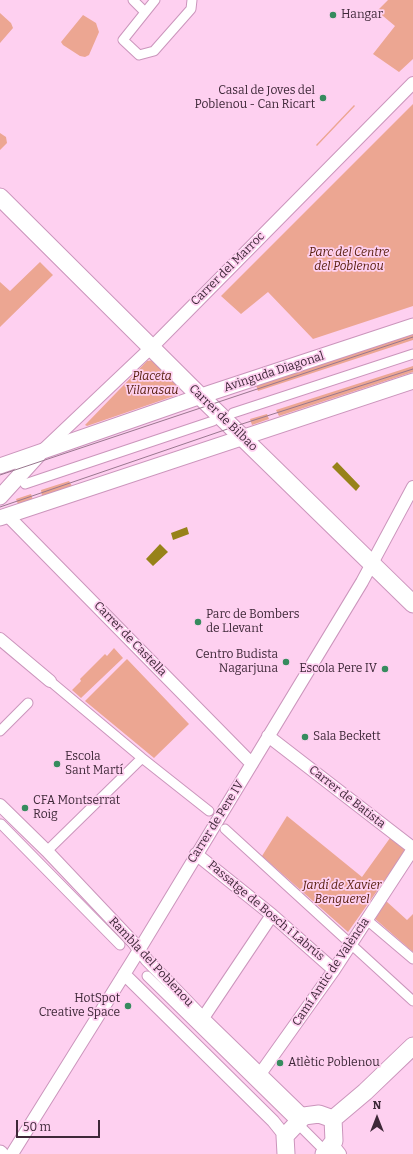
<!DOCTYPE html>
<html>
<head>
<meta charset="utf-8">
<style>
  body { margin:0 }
  #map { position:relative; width:413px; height:1154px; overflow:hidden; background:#fed0f0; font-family:Bitter,serif }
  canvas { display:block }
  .north { position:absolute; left:357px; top:1098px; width:40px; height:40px; -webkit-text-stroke:3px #fed0f0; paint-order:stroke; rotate:0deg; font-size:11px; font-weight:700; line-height:16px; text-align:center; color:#3e2838 }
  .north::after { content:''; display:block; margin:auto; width:14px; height:18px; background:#3e2838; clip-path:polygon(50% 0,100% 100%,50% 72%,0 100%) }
  .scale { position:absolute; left:16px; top:1120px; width:84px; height:18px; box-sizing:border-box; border:2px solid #3e2838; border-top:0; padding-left:5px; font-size:12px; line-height:14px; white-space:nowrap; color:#3e2838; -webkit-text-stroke:3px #fed0f0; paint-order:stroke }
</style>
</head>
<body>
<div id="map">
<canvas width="413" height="1154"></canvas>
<div class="north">N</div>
<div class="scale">50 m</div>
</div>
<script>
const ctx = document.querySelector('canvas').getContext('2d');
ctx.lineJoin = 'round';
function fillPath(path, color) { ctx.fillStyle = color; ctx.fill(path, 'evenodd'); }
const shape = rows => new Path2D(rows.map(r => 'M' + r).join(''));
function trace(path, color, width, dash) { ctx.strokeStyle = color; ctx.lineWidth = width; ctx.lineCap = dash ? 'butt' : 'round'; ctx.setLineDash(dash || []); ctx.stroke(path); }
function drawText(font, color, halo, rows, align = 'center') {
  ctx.font = font + ' Bitter,serif'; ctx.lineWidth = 3.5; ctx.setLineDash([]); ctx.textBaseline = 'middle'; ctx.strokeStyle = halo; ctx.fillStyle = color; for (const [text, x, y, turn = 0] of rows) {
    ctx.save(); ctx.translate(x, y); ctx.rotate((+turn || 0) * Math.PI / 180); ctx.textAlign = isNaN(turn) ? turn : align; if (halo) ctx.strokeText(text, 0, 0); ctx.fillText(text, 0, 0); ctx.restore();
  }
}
const green = shape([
  [388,0,413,0,413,59,399,72,373,54,395,26,377,11],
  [0,13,11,23,13,28,0,43],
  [83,15,96,23,99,32,89,55,85,57,80,56,63,45,61,42],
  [413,104,413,306,313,339,268,292,241,314,221,296],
  [354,105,355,106,317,146,316,145],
  [0,133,6,137,7,143,0,150],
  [40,262,53,275,0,327,0,282,10,291],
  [413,333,413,340,258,391,256,385],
  [154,360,179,386,177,395,87,426,85,425,147,361],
  [413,366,413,372,279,416,276,410],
  [267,414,269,419,252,425,250,419],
  [69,481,72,486,42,496,41,490],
  [31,494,33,500,18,504,16,499],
  [114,648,123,658,81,698,72,690,81,681,80,679,105,654,107,656],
  [127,659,189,724,154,758,85,701],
  [287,816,362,877,390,838,406,850,348,932,262,856],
  [386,901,407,920,413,914,413,952,374,918]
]);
const water = shape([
  [337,462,360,486,356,491,332,467],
  [187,527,189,534,173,540,171,533],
  [160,544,168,552,153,566,146,559]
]);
const pedestrian = shape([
  [133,0,145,12],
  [155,0,123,40,139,55,154,51,191,9,192,0],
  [233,413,413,354],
  [25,484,213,421],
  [50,681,142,758,209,811],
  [0,731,28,703],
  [1,824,120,945],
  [225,829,413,1001],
  [47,851,142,758],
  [367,920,413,959],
  [147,976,293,1119],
  [301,1127,323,1149]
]);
const minor = shape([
  [42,451,157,342,413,83],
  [7,515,252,764],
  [0,639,50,681],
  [268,736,413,848],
  [0,805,47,851,134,943,147,960,203,1018,304,1116],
  [196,854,272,915,334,970],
  [124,974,273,1121,285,1136],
  [203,1018,272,915],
  [260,1074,334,970,413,849],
  [333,1145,340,1154],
  [12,1154,133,960,362,582,413,487]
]);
const tertiary = shape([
  [0,466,210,393,413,326],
  [0,497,39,454],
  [0,518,413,381],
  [0,1153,1,1154]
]);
const secondary = shape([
  [0,197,200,396,413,604],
  [333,1119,365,1092,413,1046],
  [286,1154,285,1136,304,1116,319,1114,333,1119],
  [324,1154,334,1141,333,1119]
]);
const tram = shape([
  [0,475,413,337],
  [0,507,242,424,413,369]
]);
const markers = [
  [333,15,4,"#368b5e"],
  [323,98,4,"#368b5e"],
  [198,622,4,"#368b5e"],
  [286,662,4,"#368b5e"],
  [385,669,4,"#368b5e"],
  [305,737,4,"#368b5e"],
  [57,764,4,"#368b5e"],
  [25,808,4,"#368b5e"],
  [128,1006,4,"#368b5e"],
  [280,1063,4,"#368b5e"]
];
const poiNames = [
  ["Hangar",341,15],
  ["Casal de Joves del",315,91,"right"],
  ["Poblenou - Can Ricart",315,105,"right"],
  ["Parc de Bombers",206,615],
  ["de Llevant",206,629],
  ["Centro Budista",278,655,"right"],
  ["Nagarjuna",278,669,"right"],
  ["Escola Pere IV",377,669,"right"],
  ["Sala Beckett",313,737],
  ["Escola",65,757],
  ["Sant Martí",65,771],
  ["CFA Montserrat",33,801],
  ["Roig",33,815],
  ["HotSpot",120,999,"right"],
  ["Creative Space",120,1013,"right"],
  ["Atlètic Poblenou",288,1063]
];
const parkNames = [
  ["Parc del Centre",349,253],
  ["del Poblenou",349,267],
  ["Placeta",152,377],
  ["Vilarasau",152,391],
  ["Jardí de Xavier",342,886],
  ["Benguerel",342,900]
];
const streetNames = [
  ["Carrer del Marroc",228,269,-45],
  ["Avinguda Diagonal",274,372,-18],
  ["Carrer de Bilbao",223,418,44],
  ["Carrer de Castella",130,639,46],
  ["Carrer de Batista",347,797,38],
  ["Carrer de Pere IV",216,822,-58],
  ["Passatge de Bosch i Labrús",266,911,40],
  ["Rambla del Poblenou",151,962,47],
  ["Camí Antic de València",331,972,-56]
];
fillPath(green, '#eca692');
fillPath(water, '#978219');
trace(pedestrian, '#cb95bc', 11);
trace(minor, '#cb95bc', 14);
trace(tertiary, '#cb95bc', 17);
trace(secondary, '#cb95bc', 19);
trace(pedestrian, '#fff', 9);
trace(minor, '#fff', 12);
trace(tertiary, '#fff', 15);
trace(secondary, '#fff', 17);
trace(tram, '#99778f', 1);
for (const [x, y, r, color] of markers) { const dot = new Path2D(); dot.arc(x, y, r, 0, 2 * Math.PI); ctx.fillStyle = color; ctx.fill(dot); trace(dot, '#fed0f0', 1.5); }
drawText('12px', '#3e2838', '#fed0f0', poiNames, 'left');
drawText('italic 12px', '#59200f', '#fed0f0', parkNames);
drawText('12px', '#3e2838', '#fed0f0', streetNames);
</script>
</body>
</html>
